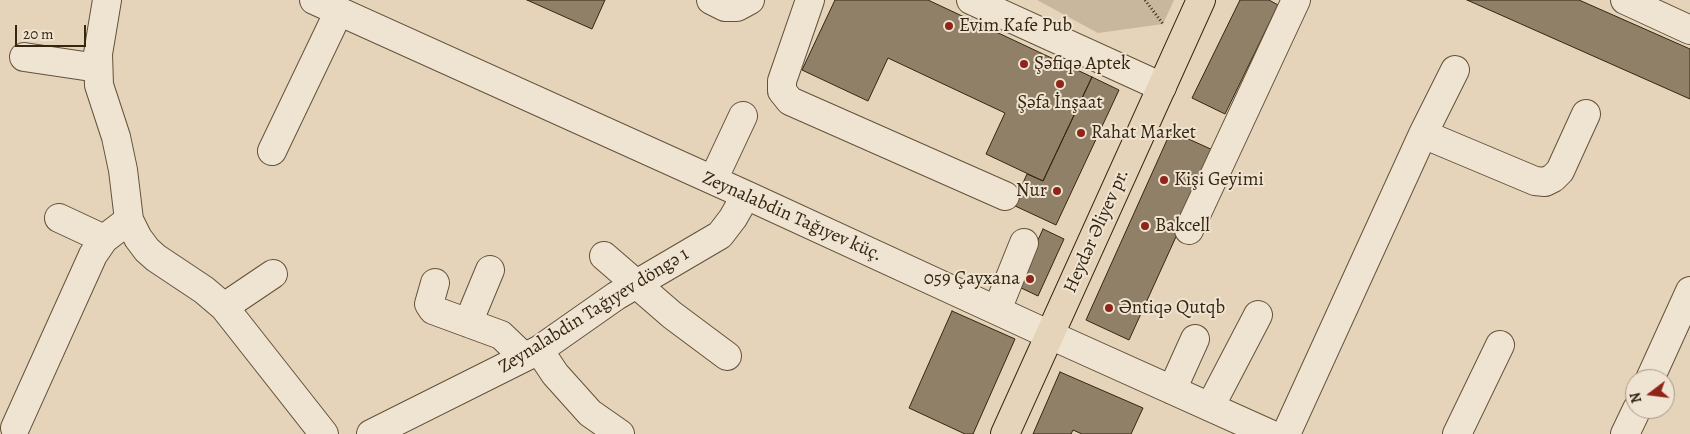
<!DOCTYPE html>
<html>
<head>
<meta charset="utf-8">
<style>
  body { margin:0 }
  #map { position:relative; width:1690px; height:434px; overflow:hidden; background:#e6d4ba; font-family:Alegreya,serif }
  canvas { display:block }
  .north { position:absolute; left:1625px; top:369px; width:50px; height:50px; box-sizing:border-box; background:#efe3d2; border:1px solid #a59784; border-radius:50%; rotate:255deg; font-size:14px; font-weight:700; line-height:20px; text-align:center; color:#352610 }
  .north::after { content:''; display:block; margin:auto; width:18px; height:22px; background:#8f2418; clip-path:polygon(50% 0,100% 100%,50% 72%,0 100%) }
  .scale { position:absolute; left:15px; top:25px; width:71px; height:22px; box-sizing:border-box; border:2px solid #352610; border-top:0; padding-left:6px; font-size:15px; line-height:18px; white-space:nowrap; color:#352610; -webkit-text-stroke:4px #efe3d2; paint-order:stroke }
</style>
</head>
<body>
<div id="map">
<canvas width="1690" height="434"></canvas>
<div class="north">N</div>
<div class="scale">20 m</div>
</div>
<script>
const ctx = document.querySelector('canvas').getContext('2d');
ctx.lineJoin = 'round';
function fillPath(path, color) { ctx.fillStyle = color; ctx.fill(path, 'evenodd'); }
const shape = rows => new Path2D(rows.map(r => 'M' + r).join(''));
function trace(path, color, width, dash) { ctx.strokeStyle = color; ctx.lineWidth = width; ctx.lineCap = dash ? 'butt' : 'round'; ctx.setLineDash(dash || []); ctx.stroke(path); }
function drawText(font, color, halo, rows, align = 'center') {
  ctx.font = font + ' Alegreya,serif'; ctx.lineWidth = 4; ctx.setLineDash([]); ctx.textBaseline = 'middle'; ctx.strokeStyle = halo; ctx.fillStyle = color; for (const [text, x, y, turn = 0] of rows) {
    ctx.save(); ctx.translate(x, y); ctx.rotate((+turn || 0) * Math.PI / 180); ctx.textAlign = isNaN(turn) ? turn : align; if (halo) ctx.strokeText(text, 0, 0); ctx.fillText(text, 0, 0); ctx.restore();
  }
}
const green = shape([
  [1037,0,1174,0,1163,24,1098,33]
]);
const building = shape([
  [527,0,605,0,592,29,527,0],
  [835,0,928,0,1092,77,1043,181,986,154,1005,113,888,58,868,101,802,70,835,0],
  [1240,0,1269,0,1278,5,1225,114,1192,98,1240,0],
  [1467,0,1579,0,1690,49,1690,99,1467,0],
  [1092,77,1119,90,1056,225,1013,205,1027,174,1043,181,1092,77],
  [1171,131,1215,151,1129,340,1086,320,1171,131],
  [1043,229,1064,239,1038,296,1017,286,1043,229],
  [952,311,1015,339,973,434,965,434,909,408,952,311],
  [1060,372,1143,408,1131,434,1082,434,1073,430,1071,434,1033,434,1060,372]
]);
const path = shape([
  [1145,0,1163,24]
]);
const minor = shape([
  [107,0,98,54,99,85,116,137,123,170,129,220,138,238,147,250,156,258,204,290,224,307,324,434],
  [314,0,746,195,1050,335,1270,434],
  [711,0,725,7,737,7,750,0],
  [810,0,782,81,782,91,790,101,1005,196],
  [971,0,1162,87],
  [1625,0,1690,30],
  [24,57,98,68],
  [1423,134,1535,181,1545,182,1553,178,1560,171,1586,114],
  [272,151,339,11],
  [713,180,743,116],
  [59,218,104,239],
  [1189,230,1296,0],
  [604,256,672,315,727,356],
  [435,283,429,304,433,310,501,335,524,357],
  [224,307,273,274],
  [997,310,1024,243],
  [468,323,490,270],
  [539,350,555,374,590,413,620,434],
  [1650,379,1690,291],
  [1172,390,1195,339],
  [1210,407,1258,315],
  [15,428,93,255,104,239,129,220],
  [371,434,539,350,616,296,720,235,733,218,746,195],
  [1286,434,1423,134,1455,70],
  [1457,434,1500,345],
  [1625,434,1637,409]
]);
const major = shape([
  [1005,434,1201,0]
]);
const markers = [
  [949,26,5,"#8f2418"],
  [1024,64,5,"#8f2418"],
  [1060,84,5,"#8f2418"],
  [1081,133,5,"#8f2418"],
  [1164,180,5,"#8f2418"],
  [1057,191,5,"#8f2418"],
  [1145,226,5,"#8f2418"],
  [1030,279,5,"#8f2418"],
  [1109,308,5,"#8f2418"]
];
const poiNames = [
  ["Evim Kafe Pub",959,26],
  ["Şəfiqə Aptek",1034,64],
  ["Şəfa İnşaat",1060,103,"center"],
  ["Rahat Market",1091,133],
  ["Kişi Geyimi",1174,180],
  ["Nur",1047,191,"right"],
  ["Bakcell",1155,226],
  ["059 Çayxana",1020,279,"right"],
  ["Əntiqə Qutqb",1119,308]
];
const streetNames = [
  ["Zeynalabdin Tağıyev küç.",792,217,24],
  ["Heydər Əliyev pr.",1097,231,-66],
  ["Zeynalabdin Tağıyev döngə 1",594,311,-32]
];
fillPath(green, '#c8b69d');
fillPath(building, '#918068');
trace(building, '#352610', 1);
trace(minor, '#61523a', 30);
trace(major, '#352610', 30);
trace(path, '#352610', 3, [1, 2.5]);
trace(minor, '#efe3d2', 28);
trace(major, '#e6d4ba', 28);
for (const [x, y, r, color] of markers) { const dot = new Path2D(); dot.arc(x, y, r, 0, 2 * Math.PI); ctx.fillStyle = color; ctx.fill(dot); trace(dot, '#efe3d2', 2); }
drawText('19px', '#352610', '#efe3d2', poiNames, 'left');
drawText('19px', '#352610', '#efe3d2', streetNames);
</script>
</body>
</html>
